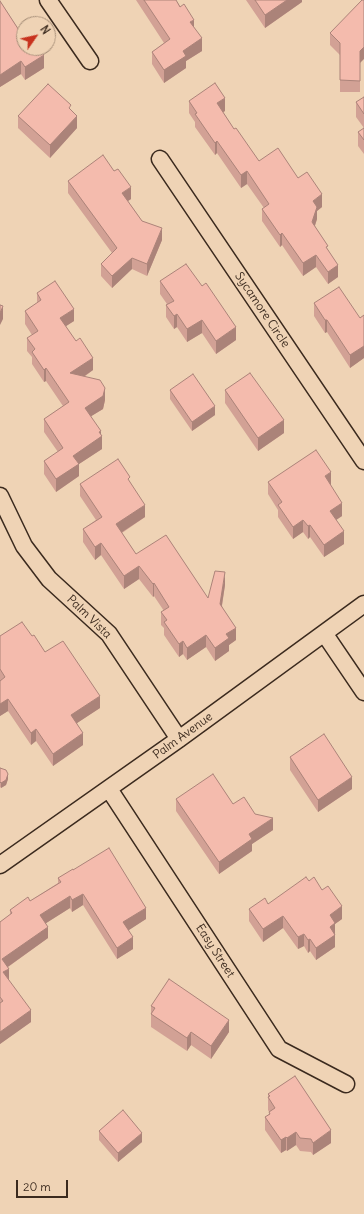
<!DOCTYPE html>
<html>
<head>
<meta charset="utf-8">
<style>
  body { margin:0 }
  #map { position:relative; width:364px; height:1214px; overflow:hidden; background:#efd3b5; font-family:Delius,sans-serif }
  canvas { display:block }
  .north { position:absolute; left:16px; top:16px; width:40px; height:40px; box-sizing:border-box; background:#efd3b5; border:1px solid #a78f79; border-radius:50%; rotate:56deg; font-size:11px; font-weight:700; line-height:16px; text-align:center; color:#3b2a1e }
  .north::after { content:''; display:block; margin:auto; width:14px; height:18px; background:#c8321e; clip-path:polygon(50% 0,100% 100%,50% 72%,0 100%) }
  .scale { position:absolute; left:16px; top:1180px; width:52px; height:18px; box-sizing:border-box; border:2px solid #3b2a1e; border-top:0; padding-left:5px; font-size:12px; line-height:14px; white-space:nowrap; color:#3b2a1e; -webkit-text-stroke:3px #efd3b5; paint-order:stroke }
</style>
</head>
<body>
<div id="map">
<canvas width="364" height="1214"></canvas>
<div class="north">N</div>
<div class="scale">20 m</div>
</div>
<script>
const ctx = document.querySelector('canvas').getContext('2d');
ctx.lineJoin = 'round';
const shape = rows => new Path2D(rows.map(r => 'M' + r).join(''));
function trace(path, color, width, dash) { ctx.strokeStyle = color; ctx.lineWidth = width; ctx.lineCap = dash ? 'butt' : 'round'; ctx.setLineDash(dash || []); ctx.stroke(path); }
function fillPath(path, color) { ctx.fillStyle = color; ctx.fill(path, 'evenodd'); }
function drawText(font, color, halo, rows, align = 'center') {
  ctx.font = font + ' Delius,sans-serif'; ctx.lineWidth = 3.5; ctx.setLineDash([]); ctx.textBaseline = 'middle'; ctx.strokeStyle = halo; ctx.fillStyle = color; for (const [text, x, y, turn = 0] of rows) {
    ctx.save(); ctx.translate(x, y); ctx.rotate((+turn || 0) * Math.PI / 180); ctx.textAlign = isNaN(turn) ? turn : align; if (halo) ctx.strokeText(text, 0, 0); ctx.fillText(text, 0, 0); ctx.restore();
  }
}
const street = shape([
  [48,0,90,61],
  [160,159,364,461],
  [0,496,24,546,49,579,109,634,179,739],
  [324,633,364,692],
  [109,789,279,1049,346,1084],
  [0,865,179,739,364,604]
]);
const wall = shape([
  [136,0,176,0,194,27,202,51,186,61,186,68,164,83,152,64,152,52,164,43],
  [246,0,302,0,302,2,265,28],
  [0,1,44,68,25,80,21,74,0,87],
  [330,33,360,63,360,92,340,92,340,55,330,45],
  [364,97,364,154,358,146,358,132,364,128,356,117,356,102],
  [189,101,225,111,223,112,234,129,259,161,298,178,322,207,317,211,317,219,315,226,328,250,338,277,328,284,316,267,303,276,282,245,280,247,262,221,262,209,264,208,247,184,241,188,217,153,215,155,195,127,195,122,189,113],
  [71,110,77,128,50,158,18,128,18,116],
  [68,181,131,199,128,201,142,221,162,240,147,276,132,269,112,288,101,276,101,264,112,253,68,193],
  [160,281,236,340,216,354,202,333,187,342,177,327,174,329,166,317,166,305,167,304,160,294],
  [37,293,74,321,66,326,93,370,84,377,105,400,103,409,91,416,101,434,102,449,79,464,79,476,56,492,44,474,44,461,58,452,44,432,44,419,63,406,46,381,44,382,32,364,32,357,27,351,27,338,32,335,25,324,25,311,37,303],
  [314,303,360,318,364,315,364,358,350,368,327,332,325,333,314,316],
  [170,390,215,415,192,431,170,399],
  [225,390,284,433,258,451,225,403],
  [130,482,145,517,122,533,136,554,208,598,225,585,222,606,236,640,229,645,229,651,215,661,206,647,187,660,183,654,179,657,164,635,164,628,161,625,161,612,164,611,154,596,153,597,139,579,124,589,101,555,95,560,83,542,83,529,96,520,80,496,80,484],
  [268,482,331,485,330,485,342,516,336,520,344,544,324,557,310,537,308,539,303,532,293,539,278,517,278,510,268,494],
  [0,636,32,636,45,652,100,708,77,723,83,745,53,766,36,741,31,745,8,711,0,716],
  [290,757,352,789,318,812,290,770],
  [0,768,8,779,6,785,1,788,0,787],
  [176,799,233,804,255,814,273,830,252,844,252,851,219,874,176,811],
  [73,870,146,919,128,930,133,949,117,959,83,905,72,912,70,908,46,923,48,938,8,967,9,980,31,1022,0,1044,0,922,10,915,10,910,30,901,58,883,58,878],
  [309,881,342,919,335,924,335,947,316,960,310,951,308,953,304,946,298,949,283,928,263,942,249,921,249,909,268,904],
  [151,1006,229,1032,211,1059,191,1045,187,1051,151,1027],
  [268,1094,331,1143,313,1155,311,1152,300,1151,296,1145,287,1151,286,1150,281,1153,265,1130,265,1117,269,1114,269,1112,268,1110],
  [99,1131,142,1142,118,1162,99,1140]
]);
const shadedWall = shape([
  [287,0,302,0,302,2,265,28,265,15],
  [194,20,194,32,190,22],
  [202,38,202,51,186,61,186,68,164,83,164,70,183,51],
  [364,47,364,59,360,63,360,51],
  [44,55,44,68,25,80,25,67],
  [21,61,21,74,0,87,0,75],
  [225,98,225,111,217,116,217,103],
  [77,116,77,128,50,158,50,145],
  [217,141,217,153,215,155,215,143],
  [247,171,247,184,241,188,241,175],
  [131,187,131,199,122,205,122,193],
  [322,194,322,207,317,211,317,219,312,234,313,201],
  [162,228,162,240,147,276,147,264],
  [282,233,282,245,280,247,280,235],
  [316,255,316,267,303,276,303,263],
  [132,258,132,269,112,288,112,276],
  [338,265,338,277,328,284,328,272],
  [3,306,3,319,0,325,0,313],
  [74,309,74,321,60,330,60,318],
  [177,314,177,327,174,329,174,316],
  [202,320,202,333,187,342,187,329],
  [325,320,327,320,327,332,325,333],
  [236,327,236,340,216,354,216,341],
  [364,346,364,358,350,368,350,355],
  [93,358,93,370,70,386,70,373],
  [46,368,46,381,44,382,44,370],
  [105,388,105,400,103,409,85,420,85,408],
  [215,406,215,415,192,431,192,422],
  [284,420,284,433,258,451,258,438],
  [101,431,101,437,102,436,102,449,79,464,79,476,56,492,56,479,73,456],
  [331,472,331,485,325,489,325,476],
  [342,503,342,516,330,524,330,511],
  [145,505,145,517,116,536,116,524],
  [303,520,303,532,293,539,293,527],
  [310,525,310,537,308,539,308,526],
  [344,531,344,544,324,557,324,545],
  [101,543,101,555,95,560,95,547],
  [139,566,139,579,124,589,124,576],
  [225,572,225,585,220,617,220,604],
  [154,583,154,596,153,597,153,584],
  [236,628,236,640,229,645,229,651,215,661,215,648,226,634],
  [206,635,206,647,187,660,187,648],
  [183,641,183,654,179,657,179,644],
  [100,696,100,708,71,727,71,715],
  [8,699,8,711,0,716,0,704],
  [36,729,36,741,31,745,31,733],
  [83,733,83,745,53,766,53,754],
  [8,774,8,779,6,785,1,788,1,783],
  [352,777,352,789,318,812,318,800],
  [273,818,273,830,252,844,252,851,219,874,219,862,249,834],
  [83,894,83,905,72,912,72,900],
  [70,896,70,908,40,927,40,915],
  [342,906,342,919,335,924,335,947,316,960,316,948,330,915],
  [146,908,146,919,123,934,123,922],
  [283,916,283,928,263,942,263,929],
  [48,927,48,938,2,971,2,959],
  [304,934,304,946,298,949,298,937],
  [133,937,133,949,117,959,117,948],
  [310,939,310,951,308,953,308,940],
  [9,969,9,980,3,972],
  [31,1010,31,1022,0,1044,0,1032],
  [229,1020,229,1032,211,1059,211,1046],
  [191,1032,191,1045,187,1051,187,1038],
  [331,1130,331,1143,313,1155,313,1143],
  [296,1132,296,1145,287,1151,287,1138],
  [142,1133,142,1142,118,1162,118,1153],
  [286,1137,286,1150,281,1153,281,1140]
]);
const building = shape([
  [144,0,176,0,180,7,184,4,194,20,190,22,202,38,183,51,186,56,164,70,152,52,170,39,144,0],
  [255,0,287,0,265,15,255,0],
  [362,0,364,0,364,47,360,51,360,81,340,80,340,43,330,33,362,0],
  [0,1,24,38,24,48,39,48,44,55,25,67,21,61,0,75,0,1],
  [215,83,225,98,217,103,234,129,236,128,259,161,278,148,298,178,307,172,322,194,313,201,317,207,312,222,328,246,326,247,338,265,328,272,316,255,303,263,282,233,280,235,262,209,269,204,247,171,241,175,217,141,215,143,195,114,197,113,189,101,215,83],
  [48,84,71,105,69,108,77,116,50,145,18,116,48,84],
  [364,97,364,114,356,102,364,97],
  [364,128,364,140,358,132,364,128],
  [103,155,114,171,118,169,131,187,122,193,142,221,162,228,147,264,132,258,112,276,101,264,117,248,68,181,103,155],
  [186,264,202,286,206,283,236,327,216,341,202,320,187,329,177,314,174,316,166,305,174,301,160,281,186,264],
  [55,281,74,309,60,318,76,341,80,338,93,358,70,373,100,380,105,388,103,396,85,408,101,431,99,432,102,436,73,456,79,464,56,479,44,461,63,448,44,419,69,402,46,368,44,370,32,352,35,349,27,338,38,331,25,311,41,300,37,293,55,281],
  [339,287,360,318,364,315,364,346,350,355,327,320,325,320,314,303,339,287],
  [0,305,3,306,0,313,0,305],
  [250,373,284,420,258,438,225,390,250,373],
  [193,374,215,406,192,422,170,390,193,374],
  [316,450,331,472,325,476,342,503,330,511,344,531,324,545,310,525,308,526,303,520,293,527,278,505,282,502,268,482,316,450],
  [118,459,130,477,128,479,145,505,116,524,136,554,166,535,208,598,215,571,225,572,220,604,236,628,226,634,229,638,215,648,206,635,187,648,183,641,179,644,164,622,167,620,161,612,169,607,154,583,153,584,139,566,124,576,101,543,95,547,83,529,102,517,80,484,118,459],
  [22,622,32,636,34,635,45,652,63,641,100,696,71,715,83,733,53,754,36,729,31,733,8,699,0,704,0,681,5,677,0,669,0,636,22,622],
  [324,734,352,777,318,800,290,757,324,734],
  [0,768,6,770,8,774,6,780,1,783,0,782,0,768],
  [213,774,233,804,244,797,255,814,273,818,249,834,252,839,219,862,176,799,213,774],
  [109,848,146,908,123,922,133,937,117,948,83,894,72,900,70,896,40,915,48,927,2,959,9,969,3,972,31,1010,0,1032,0,1003,3,1001,0,997,0,922,12,913,10,910,28,897,30,901,61,882,58,878,73,869,73,870,109,848],
  [306,877,309,881,314,877,322,890,328,886,342,906,330,915,335,923,330,927,335,935,316,948,310,939,308,940,304,934,298,937,283,916,263,929,249,909,265,898,268,904,306,877],
  [169,979,229,1020,211,1046,191,1032,187,1038,151,1014,155,1008,151,1006,169,979],
  [295,1076,331,1130,313,1143,311,1139,300,1138,296,1132,287,1138,286,1137,281,1140,265,1117,270,1114,269,1112,275,1108,268,1097,270,1096,268,1094,295,1076],
  [123,1110,142,1133,118,1153,99,1131,123,1110]
]);
const streetNames = [
  ["Sycamore Circle",262,310,56],
  ["Palm Vista",89,617,44],
  ["Palm Avenue",183,736,-36],
  ["Easy Street",215,951,57]
];
trace(street, '#3b2a1e', 19);
trace(street, '#efd3b5', 16);
fillPath(wall, '#d2a195');
fillPath(shadedWall, '#ab8379');
fillPath(building, '#f4bbad');
trace(building, '#ab8379', 1);
drawText('12px', '#3b2a1e', '#efd3b5', streetNames);
</script>
</body>
</html>
